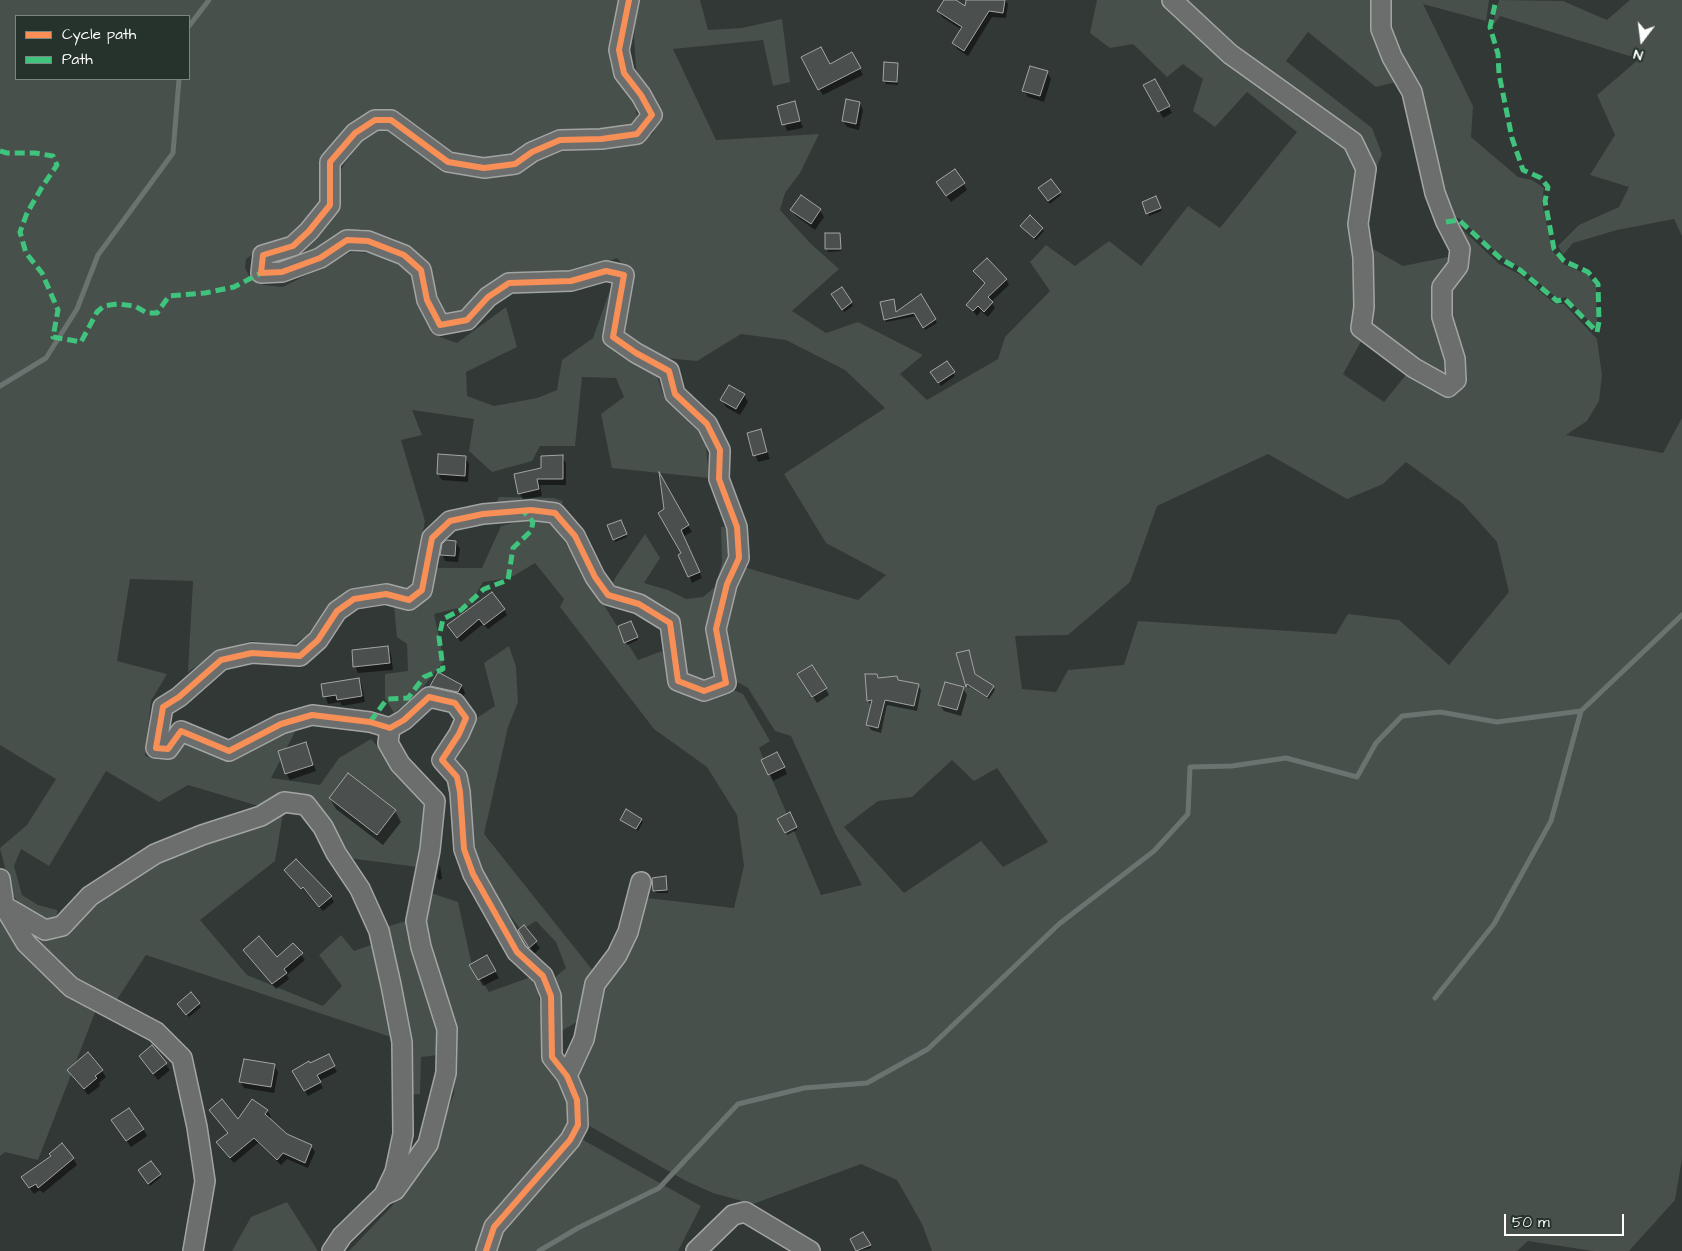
<!DOCTYPE html>
<html>
<head>
<meta charset="utf-8">
<style>
  body { margin:0 }
  #map { position:relative; width:1682px; height:1251px; overflow:hidden; background:#323835; font-family:"Architects Daughter",sans-serif }
  canvas { display:block }
  .legend { position:absolute; left:15px; top:15px; width:175px; height:65px; box-sizing:border-box; background:#26332d; border:1px solid #7d8581; margin:0; padding:6px 9px; list-style:none; font-size:15px; color:#fff }
  .legend li { display:flex; align-items:center; gap:10px; height:25px }
  .legend b { width:25px; border:1px solid #7d8581 }
  .north { position:absolute; left:1617px; top:15px; width:50px; height:50px; -webkit-text-stroke:4px #26332d; paint-order:stroke; rotate:195deg; font-size:14px; font-weight:700; line-height:20px; text-align:center; color:#fff }
  .north::after { content:''; display:block; margin:auto; width:18px; height:22px; background:#fff; clip-path:polygon(50% 0,100% 100%,50% 72%,0 100%) }
  .scale { position:absolute; left:1504px; top:1214px; width:120px; height:22px; box-sizing:border-box; border:2px solid #fff; border-top:0; padding-left:6px; font-size:15px; line-height:18px; white-space:nowrap; color:#fff; -webkit-text-stroke:4px #26332d; paint-order:stroke }
</style>
</head>
<body>
<div id="map">
<canvas width="1682" height="1251"></canvas>
<ul class="legend">
<li><b style="height:6px;background:#f78f57"></b>Cycle path</li>
<li><b style="height:6px;background:#40c37c"></b>Path</li>
</ul>
<div class="north">N</div>
<div class="scale">50 m</div>
</div>
<script>
const ctx = document.querySelector('canvas').getContext('2d');
ctx.lineJoin = 'round';
function fillPath(path, color) { ctx.fillStyle = color; ctx.fill(path, 'evenodd'); }
const shape = rows => new Path2D(rows.map(r => 'M' + r).join(''));
function trace(path, color, width, dash) { ctx.strokeStyle = color; ctx.lineWidth = width; ctx.lineCap = dash ? 'butt' : 'round'; ctx.setLineDash(dash || []); ctx.stroke(path); }
const green = shape([
  [0,0,621,0,619,17,610,39,610,63,635,101,637,118,630,131,507,160,456,159,385,113,362,116,319,161,323,178,321,200,313,215,295,237,256,252,246,259,245,268,251,279,264,285,283,287,351,252,376,253,400,260,411,271,425,319,440,337,457,343,506,307,517,347,466,372,467,396,494,406,537,398,557,390,562,360,593,338,613,282,618,286,606,339,655,370,663,394,700,433,706,446,709,478,612,468,601,414,624,397,616,378,582,377,575,446,540,446,532,461,492,472,469,451,474,419,412,410,422,435,401,440,425,521,412,591,398,591,372,585,353,589,332,604,307,635,296,643,286,645,251,641,219,651,188,672,193,581,130,579,117,661,167,674,151,701,145,756,159,760,168,757,182,742,206,752,236,759,282,733,296,730,271,778,320,785,339,758,371,739,428,804,418,867,348,858,314,797,281,794,262,807,188,785,159,802,106,771,49,866,21,849,14,866,22,895,38,905,57,910,57,918,42,919,24,908,12,895,0,848,27,825,56,779,0,745],
  [16,16,189,16,189,79,16,79],
  [637,0,700,0,708,30,742,28,782,19,790,82,773,86,763,40,673,49,716,140,819,134,800,173,785,193,780,210,811,244,839,269,792,311,826,333,858,322,923,355,900,374,927,400,998,359,1005,337,1050,291,1030,262,1046,245,1075,266,1109,241,1141,266,1188,206,1220,228,1297,132,1247,92,1215,127,1193,111,1203,79,1183,64,1167,77,1133,44,1110,48,1090,33,1097,0,1163,0,1350,148,1359,176,1363,338,1343,374,1384,402,1410,370,1446,394,1463,387,1465,373,1451,319,1448,288,1453,226,1461,228,1499,264,1519,274,1555,304,1564,304,1597,339,1602,375,1599,401,1587,421,1566,435,1663,453,1682,418,1682,1159,1675,1200,1629,1251,1593,1251,1528,1241,1517,1251,932,1251,922,1224,897,1180,861,1164,753,1204,713,1193,686,1181,586,1124,580,1094,579,1068,601,989,627,951,647,898,734,908,744,866,737,815,707,767,654,729,560,607,564,599,535,563,510,578,483,582,470,605,434,614,444,661,419,692,394,713,385,698,385,674,408,671,407,644,397,637,394,606,416,605,430,591,437,568,482,568,501,526,531,518,555,526,638,660,665,650,671,683,731,689,743,694,770,741,759,748,821,895,862,885,835,833,791,736,775,731,748,688,730,678,720,626,740,566,858,600,886,575,826,543,784,474,885,408,845,370,786,340,741,334,697,361,653,357,619,334,629,272,617,258,579,271,506,276,461,317,443,317,413,253,392,238,362,229,344,234,323,250,278,264,266,263,303,250,325,226,338,205,336,178,345,163,362,141,382,127,447,168,561,148,635,142,653,134,659,111,636,69,634,36],
  [1268,454,1347,499,1383,484,1406,462,1462,503,1497,542,1509,592,1449,665,1399,620,1348,614,1336,634,1138,621,1124,665,1068,670,1056,692,1022,689,1015,636,1068,635,1130,582,1157,506],
  [952,760,974,781,997,768,1048,842,1003,867,981,841,904,893,844,827,878,801,912,797],
  [1180,0,1378,0,1396,82,1376,87,1308,32,1286,61,1372,128,1382,154,1368,188,1367,163,1232,49],
  [1384,0,1489,0,1486,21,1423,4,1473,106,1471,137,1518,177,1532,180,1544,188,1542,203,1552,250,1563,264,1588,275,1596,287,1597,329,1566,297,1558,299,1520,267,1501,257,1459,218,1447,219,1394,55],
  [1499,0,1563,1,1607,20,1630,0,1682,0,1682,236,1674,219,1617,230,1573,243,1563,255,1558,246,1579,225,1619,207,1629,187,1590,175,1615,135,1597,95,1639,59,1500,16,1492,27],
  [1373,249,1403,266,1453,256,1439,286,1452,376,1446,380,1365,324],
  [499,497,553,498,563,501,559,510,495,507],
  [733,526,718,682,703,687,682,677,673,617,611,589,615,578,645,534,660,558,644,583,668,590,686,599,703,597,715,587,722,563,721,527],
  [509,646,516,667,518,702,508,727,484,834,594,972,580,1020,558,1033,553,979,566,968,556,942,536,921,521,930,499,901,483,872,470,841,449,758,477,718,495,706,484,663],
  [284,807,275,861,200,920,247,975,323,1006,342,986,319,955,341,935,354,951,376,943,397,1039,146,955,114,1004,73,981,13,916,44,934,157,857],
  [431,893,458,902,472,966,489,992,531,977,538,993,544,1025,545,1062,561,1084,569,1106,569,1132,701,1206,678,1251,349,1251,392,1206,435,1143,454,1094,456,1027,420,920],
  [0,907,96,1010,38,1160,5,1152,0,1156],
  [409,920,442,1032,438,1055,421,1057,420,1094,406,1095,383,928],
  [287,1202,318,1251,232,1251,251,1217]
]);
const shadow = shape([
  [945,0,954,0,978,15,979,0,1005,0,1008,4,1006,18,992,17,968,56,957,49,954,43,962,30,942,17,938,11],
  [852,53,863,75,823,95,819,89,829,65],
  [897,64,898,85,886,84,884,81],
  [1047,72,1051,79,1044,102,1028,97,1024,91],
  [1154,81,1172,113,1163,118,1145,86],
  [794,103,803,128,787,131,779,107],
  [860,103,863,110,859,130,847,127,843,121],
  [964,184,967,190,951,202,942,189],
  [1041,192,1060,193,1061,195,1050,204],
  [1157,201,1162,211,1149,216,1148,213],
  [792,210,820,210,824,217,815,230,796,216],
  [1042,228,1044,231,1036,240,1024,229],
  [839,234,841,251,828,252,827,249],
  [975,271,1006,279,1009,285,991,302,995,308,988,317,981,311,977,316,968,305,986,284],
  [841,288,853,306,844,312,833,294],
  [920,295,937,323,925,330,917,316,886,322,885,319,895,304,896,313],
  [946,363,955,376,941,386,932,372],
  [744,395,748,402,740,415,726,407,722,400],
  [760,431,770,459,758,462,748,434],
  [465,457,469,464,468,482,442,480,438,474],
  [562,457,566,463,566,485,540,485,542,496,523,500,520,493,543,469],
  [658,474,692,532,684,536,702,578,692,583,680,555,683,554,665,510],
  [622,524,627,537,615,542,614,539],
  [456,542,460,549,458,562,445,561,442,554],
  [504,610,507,615,488,629,483,624,461,642,448,626],
  [632,625,638,640,627,645,625,642],
  [387,648,391,654,393,670,358,673,355,666],
  [958,654,970,654,976,676,993,687,995,690,989,699,969,686,968,688],
  [438,673,462,686,465,693,462,699,435,692,432,686],
  [799,675,826,689,829,695,817,703],
  [877,675,879,679,897,678,899,682,918,685,921,690,917,711,887,705,881,733,871,730,868,725,871,706,868,700],
  [358,679,362,686,365,702,342,706,340,702,328,704,322,685],
  [963,688,967,695,961,716,944,711,940,705],
  [305,743,316,771,290,780,286,773],
  [762,760,781,760,787,774,773,781],
  [348,775,395,811,401,822,383,845,336,809,330,799],
  [789,814,797,830,787,835,779,819],
  [641,819,643,822,638,831,622,820],
  [440,865,442,879,439,880,437,877],
  [286,870,331,897,334,902,323,911],
  [665,878,668,893,656,893,654,890],
  [524,927,540,948,534,954,523,937],
  [293,945,305,960,287,975,289,979,276,989,244,951,276,959],
  [487,957,499,978,483,986,471,965],
  [191,994,201,1007,189,1017,180,1007],
  [152,1047,170,1070,158,1080,140,1056],
  [331,1061,337,1072,319,1081,323,1088,308,1096,294,1071,310,1064],
  [274,1065,278,1072,274,1093,244,1088,240,1081],
  [69,1070,102,1071,106,1077,99,1083,100,1086,88,1095],
  [267,1110,271,1117,269,1119,286,1135,311,1146,315,1152,308,1168,287,1159,281,1165,258,1143,234,1163,222,1149,218,1142,228,1134,214,1116,238,1121],
  [117,1127,143,1129,147,1136,131,1147],
  [73,1158,77,1165,43,1193,40,1190,34,1194,26,1183],
  [141,1173,160,1175,161,1177,150,1186],
  [863,1233,871,1248,858,1251,851,1239]
]);
const stream = shape([
  [189,26,209,0],
  [0,386,46,358,77,309,98,255,173,153,179,79],
  [1435,998,1494,924,1551,821,1581,711,1682,615],
  [539,1251,578,1228,659,1188,738,1104,804,1088,867,1083,928,1049,1059,924,1154,851,1188,814,1190,767,1232,766,1286,758,1357,777,1376,743,1402,716,1440,712,1497,722,1581,711]
]);
const building = shape([
  [944,0,956,0,965,6,966,0,1005,0,1003,13,989,11,964,51,952,43,962,27,937,11,944,0],
  [821,47,830,64,852,52,861,68,818,90,801,57,821,47],
  [884,62,898,63,897,82,883,81,884,62],
  [1030,66,1048,71,1040,96,1022,91,1030,66],
  [1155,79,1170,106,1158,112,1143,85,1155,79],
  [846,99,860,102,856,124,842,121,846,99],
  [795,101,800,121,782,125,777,106,795,101],
  [955,169,965,183,946,196,936,182,955,169],
  [1051,179,1061,192,1048,201,1038,188,1051,179],
  [801,195,821,209,811,224,790,210,801,195],
  [1156,196,1161,208,1146,214,1142,202,1156,196],
  [1030,215,1043,228,1034,238,1020,226,1030,215],
  [825,233,840,233,841,249,825,249,825,233],
  [987,258,1007,279,988,297,993,302,984,312,978,306,973,311,966,305,985,283,973,271,987,258],
  [842,287,852,302,842,310,831,294,842,287],
  [921,294,936,319,923,328,914,313,884,320,880,302,894,299,896,312,921,294],
  [947,361,955,372,938,383,930,372,947,361],
  [729,385,745,394,736,409,720,400,729,385],
  [761,429,767,452,753,456,747,433,761,429],
  [438,454,466,456,465,476,437,474,438,454],
  [563,455,563,479,537,479,539,489,518,494,514,474,541,468,541,456,563,455],
  [659,472,689,525,681,530,700,572,688,577,678,555,681,553,658,513,664,509,659,472],
  [621,520,627,534,613,540,607,525,621,520],
  [446,540,456,541,455,556,440,555,442,544,446,540],
  [492,592,505,609,484,625,479,619,457,638,447,625,492,592],
  [631,621,638,637,624,643,618,626,631,621],
  [388,646,390,663,353,667,352,650,388,646],
  [969,650,975,674,994,686,987,697,967,684,966,687,956,653,969,650],
  [812,665,827,688,812,697,797,674,812,665],
  [438,672,462,685,458,692,430,686,438,672],
  [865,674,877,674,878,678,897,676,898,680,919,684,914,706,885,700,878,728,866,725,872,700,867,701,865,674],
  [359,678,362,696,337,700,336,695,323,697,321,684,359,678],
  [945,682,964,687,957,710,938,705,945,682],
  [306,742,313,765,285,774,278,751,306,742],
  [777,752,785,767,768,775,761,760,777,752],
  [348,773,396,810,377,835,329,798,348,773],
  [626,809,642,819,636,829,620,820,626,809],
  [790,812,797,827,785,833,777,819,790,812],
  [296,859,332,896,319,907,303,887,301,889,284,870,296,859],
  [666,876,667,890,653,891,652,878,666,876],
  [524,925,537,941,529,948,518,930,524,925],
  [259,936,277,957,293,943,303,953,284,969,287,973,272,984,243,950,259,936],
  [487,955,496,971,478,980,469,965,487,955],
  [191,992,200,1003,186,1015,177,1004,191,992],
  [152,1045,167,1063,153,1074,139,1056,152,1045],
  [88,1052,103,1070,95,1076,97,1078,84,1089,67,1070,88,1052],
  [329,1054,335,1066,317,1075,321,1082,304,1091,292,1071,309,1061,310,1063,329,1054],
  [244,1059,275,1064,271,1087,239,1082,244,1059],
  [222,1099,238,1119,252,1099,268,1110,265,1114,287,1134,312,1145,305,1163,283,1153,277,1160,254,1138,230,1158,216,1142,228,1133,209,1110,222,1099],
  [129,1108,144,1129,126,1141,111,1120,129,1108],
  [62,1143,74,1158,38,1188,36,1184,29,1188,21,1177,51,1156,49,1154,62,1143],
  [151,1161,161,1174,148,1184,138,1170,151,1161],
  [863,1232,871,1245,856,1251,850,1239,863,1232]
]);
const minor = shape([
  [1172,0,1230,54,1353,142,1366,169,1358,224,1363,257,1364,307,1361,328,1414,368,1448,387,1456,380,1455,359,1442,317,1442,287,1458,266,1460,249,1446,222,1435,193,1412,92,1392,57,1381,29,1381,0],
  [0,879,4,906,26,943,71,987,156,1032,182,1058,197,1127,205,1181,193,1251],
  [4,906,45,930,62,926,90,896,155,854,202,835,261,816,284,802,306,805,323,827,336,853,360,889,379,931,391,985,402,1042,403,1134,395,1172,384,1195,395,1190,428,1144,446,1073,447,1029,421,947,416,921,430,850,435,801,400,764,388,743,390,728],
  [567,1076,584,1039,595,984,617,955,628,932,641,882],
  [332,1251,342,1236,384,1195],
  [486,1251,494,1227,570,1140,578,1125,577,1100,567,1076,552,1057,551,996,543,976,517,952,473,874,464,849,460,792,457,777,442,760,459,734,466,718,455,703,429,697,404,720,390,728,370,722,312,715,281,724,229,751,181,731,168,749,156,748,163,707,179,697,221,660,252,653,300,656,318,640,337,611,354,599,386,594,409,600,422,590,432,538,450,521,483,514,531,510,555,513,575,536,595,577,608,595,639,604,670,623,678,681,704,691,726,683,716,629,727,584,739,558,737,527,719,479,720,450,707,424,675,394,669,371,636,353,613,337,624,275,606,271,571,281,509,283,488,297,467,320,440,325,427,300,421,270,404,255,368,241,347,240,320,258,282,272,261,273,263,255,293,246,309,231,330,205,330,162,355,133,375,120,391,120,448,162,484,168,515,164,532,152,560,140,601,139,637,134,652,115,641,95,624,73,619,50,629,0],
  [696,1251,733,1215,745,1212,810,1251]
]);
const quiet = shape([
  [0,151,7,153,35,153,53,156,57,165,42,187,27,213,20,232,26,253,42,273,58,310,53,337,81,342,97,312,104,306,117,304,135,306,147,313,157,313,169,296,205,293,234,287,261,273],
  [1446,222,1459,220,1501,259,1520,270,1557,301,1565,299,1597,332,1599,322,1598,284,1588,272,1564,261,1554,249,1545,201,1548,187,1541,178,1523,170,1512,138,1499,74,1498,54,1490,27,1496,0],
  [370,722,387,699,408,698,424,677,443,669,439,637,443,619,461,610,484,589,508,580,513,548,531,531,533,522,523,511]
]);
const cycleway = shape([
  [486,1251,494,1227,570,1140,578,1125,577,1100,567,1076,552,1057,551,996,543,976,517,952,473,874,464,849,460,792,457,777,442,760,459,734,466,718,455,703,429,697,404,720,390,728,370,722,312,715,281,724,229,751,181,731,168,749,156,748,163,707,179,697,221,660,252,653,300,656,318,640,337,611,354,599,386,594,409,600,422,590,432,538,450,521,483,514,531,510,555,513,575,536,595,577,608,595,639,604,670,623,678,681,704,691,726,683,716,629,727,584,739,558,737,527,719,479,720,450,707,424,675,394,669,371,636,353,613,337,624,275,606,271,571,281,509,283,488,297,467,320,440,325,427,300,421,270,404,255,368,241,347,240,320,258,282,272,261,273,263,255,293,246,309,231,330,205,330,162,355,133,375,120,391,120,448,162,484,168,515,164,532,152,560,140,601,139,637,134,652,115,641,95,624,73,619,50,629,0]
]);
fillPath(green, '#47504b');
fillPath(shadow, '#0007');
trace(stream, '#6a736f', 5);
fillPath(building, '#4b4f4d');
trace(building, '#a3a5a4', 1);
trace(minor, '#a3a5a4', 22);
trace(minor, '#6b6e6d', 19);
trace(quiet, '#40c37c', 5, [10, 5]);
trace(cycleway, '#f78f57', 6);
</script>
</body>
</html>
